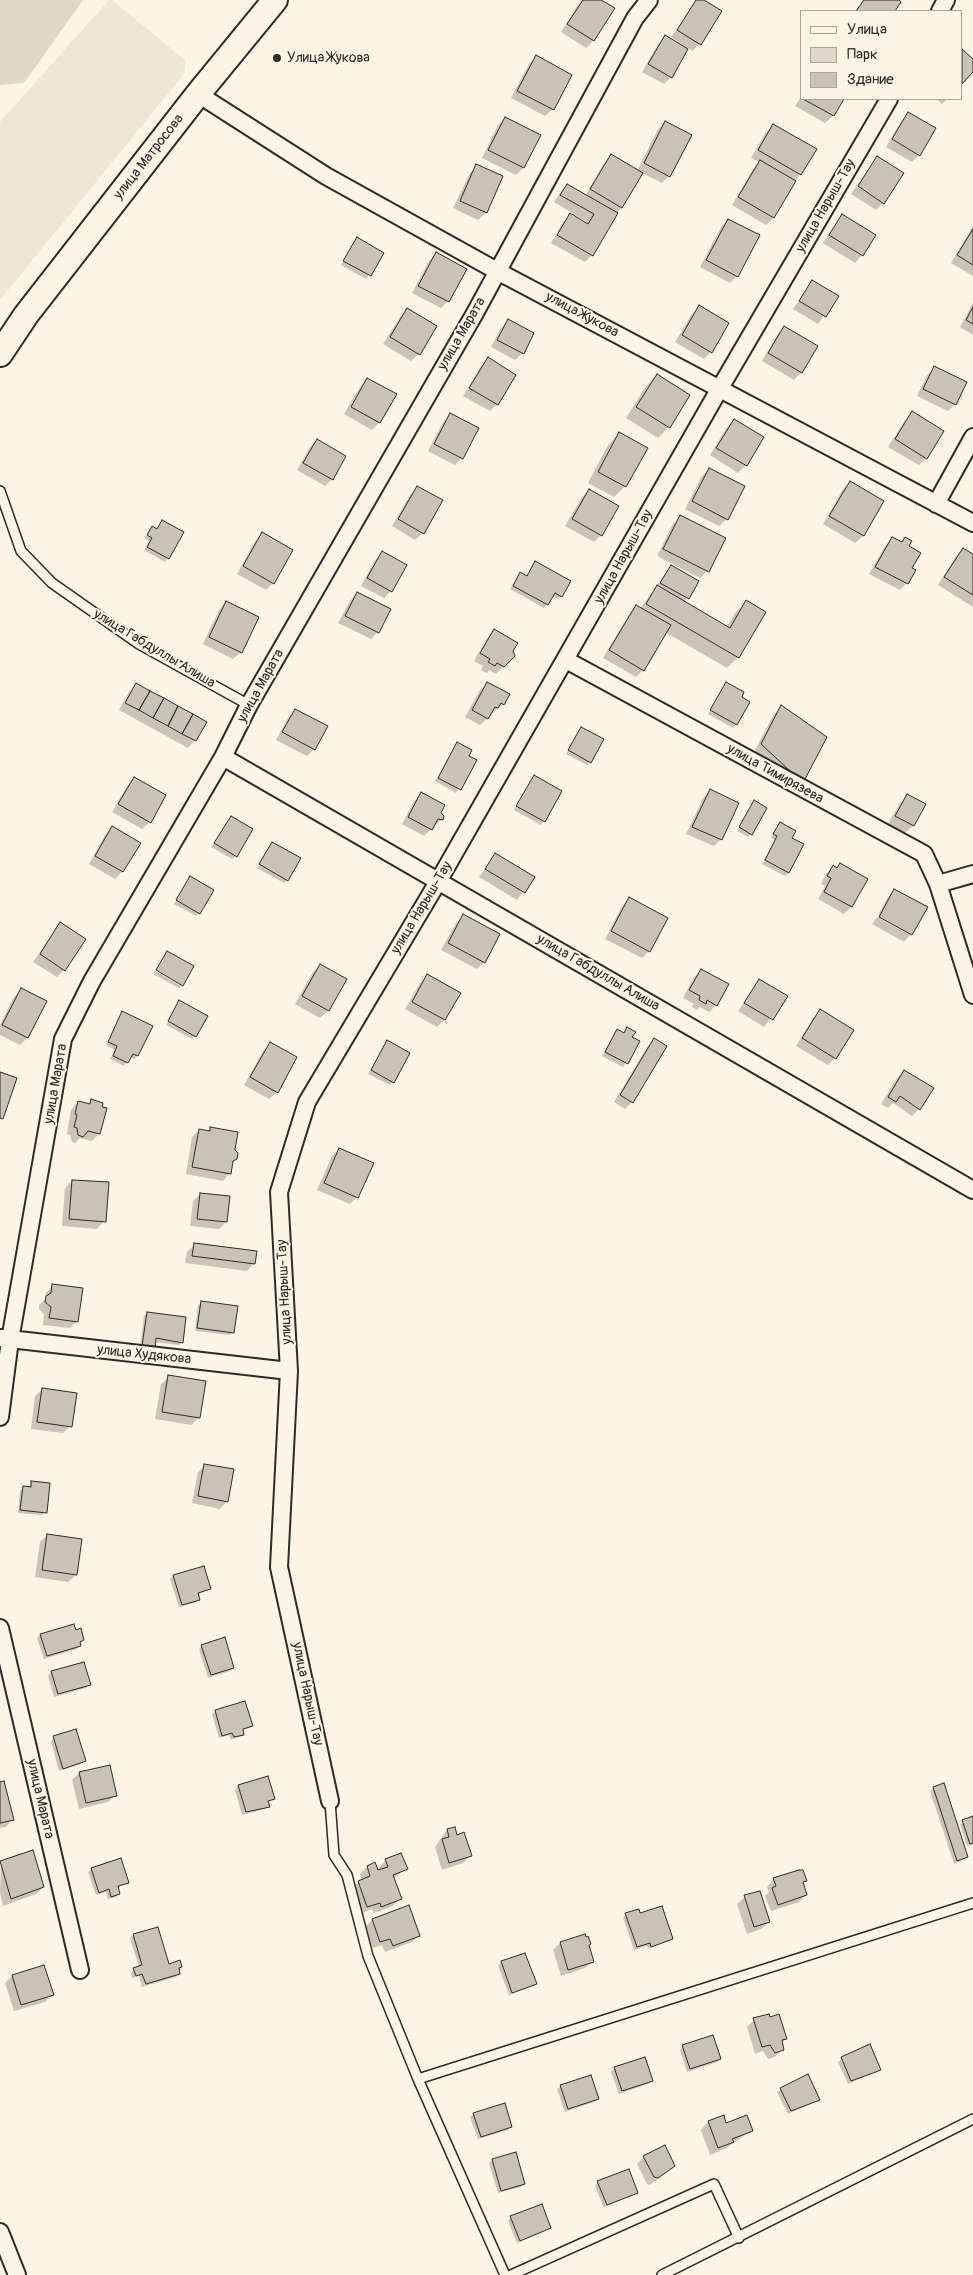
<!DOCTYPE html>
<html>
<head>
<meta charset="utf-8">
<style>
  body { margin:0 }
  #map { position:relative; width:973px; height:2275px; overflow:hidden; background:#fcf5e5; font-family:Pangolin,sans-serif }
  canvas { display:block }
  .legend { position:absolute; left:800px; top:10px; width:162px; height:90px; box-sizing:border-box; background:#fcf5e5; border:1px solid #a8a49b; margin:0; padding:6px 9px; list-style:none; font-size:15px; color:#2b2b2b }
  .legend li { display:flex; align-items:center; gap:10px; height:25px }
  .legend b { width:25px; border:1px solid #a8a49b }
</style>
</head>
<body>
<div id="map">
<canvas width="973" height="2275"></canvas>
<ul class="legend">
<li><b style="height:6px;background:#fcf5e5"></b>Улица</li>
<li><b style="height:14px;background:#ded8ca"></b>Парк</li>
<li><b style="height:14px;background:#c8c3b7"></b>Здание</li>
</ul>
</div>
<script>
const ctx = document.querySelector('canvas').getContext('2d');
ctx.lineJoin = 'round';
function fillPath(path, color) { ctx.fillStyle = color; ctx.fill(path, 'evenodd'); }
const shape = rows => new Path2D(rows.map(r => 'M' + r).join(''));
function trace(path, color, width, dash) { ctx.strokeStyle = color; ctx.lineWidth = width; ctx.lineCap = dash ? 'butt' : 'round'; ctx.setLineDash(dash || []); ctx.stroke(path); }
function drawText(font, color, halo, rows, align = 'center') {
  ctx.font = font + ' Pangolin,sans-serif'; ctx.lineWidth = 4; ctx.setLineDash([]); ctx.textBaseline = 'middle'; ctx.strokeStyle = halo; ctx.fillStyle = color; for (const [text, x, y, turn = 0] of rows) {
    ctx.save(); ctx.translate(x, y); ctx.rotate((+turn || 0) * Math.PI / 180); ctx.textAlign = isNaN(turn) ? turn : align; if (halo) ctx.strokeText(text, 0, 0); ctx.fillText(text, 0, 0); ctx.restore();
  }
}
const built = shape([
  [109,0,112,0,186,61,184,74,0,300,0,122]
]);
const green = shape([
  [0,0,83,0,24,83,0,85]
]);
const shadow = shape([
  [581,0,599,0,613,9,593,41,586,48,561,32],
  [697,0,702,0,700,44,692,51,688,48,671,77,664,84,642,72,658,44,665,37,681,46,682,45,671,37],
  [863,0,896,0,900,2,893,11,855,11],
  [536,57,553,109,545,116,511,98,529,64],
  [802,95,802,99,842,99,833,116,825,123,795,106],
  [937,99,947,99,942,104],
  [908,114,919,155,912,162,886,147,901,121],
  [506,118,523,168,516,175,482,158,498,125],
  [666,122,669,176,662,183,642,173,592,255,585,262,551,243,563,222,570,215,586,224,587,222,554,202,560,193,567,185,585,196,604,163,611,156,637,171,658,129],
  [773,125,815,149,773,218,766,225,732,205,753,169,759,162,751,158,766,132],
  [877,157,883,203,876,210,851,194],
  [477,166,502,177,486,213,478,220,453,208,470,173],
  [842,215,862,255,855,263,823,243],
  [728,220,737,276,730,283,700,267,721,227],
  [973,226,973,276,951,263],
  [357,239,382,254,366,279,341,265],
  [436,254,448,301,441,308,412,293,429,261],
  [812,281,838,296,818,324,793,309],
  [973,303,973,335,960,327],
  [699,307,711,352,704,359,675,342,692,314],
  [407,310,419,354,411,361,383,344,400,317],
  [508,320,523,353,515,360,491,347,501,328],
  [784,328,801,372,794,380,762,361,777,335],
  [488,359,497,404,490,411,463,396,481,366],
  [935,368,955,404,948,411,917,396,927,375],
  [657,375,669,427,658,438,626,418,646,386],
  [367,379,379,423,372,430,344,414,360,387],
  [912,413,926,458,919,465,888,447,905,420],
  [450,415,462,458,455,465,428,451,443,422],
  [734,420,762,437,746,465,738,473,710,455,727,427],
  [619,434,625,486,614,497,588,483,608,445],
  [317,440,332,479,325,486,297,470,310,447],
  [709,469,727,519,719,526,685,509,702,476],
  [850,482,883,502,863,536,855,543,823,524,843,489],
  [417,488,423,533,415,540,392,526,410,495],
  [589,490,601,535,594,542,565,526,582,497],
  [680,517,708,571,700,578,657,556,673,524],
  [162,521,183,533,165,562,144,550,149,541,145,539,149,531,152,528,156,530],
  [262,534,273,583,266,590,237,574,255,541],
  [893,539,901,543,905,539,907,546,907,583,900,590,869,574,885,546],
  [963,549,973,555,973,607,938,585,956,556],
  [383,553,391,591,384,598,361,586,375,560],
  [536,562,561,596,558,599,552,596,544,608,510,589,517,577,520,574,526,577],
  [671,566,698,582,684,602,727,627,735,613,746,602,738,657,727,668,665,632,643,670,636,677,603,658,629,614,636,606,640,609],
  [357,593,378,632,371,639,338,623,350,601],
  [227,602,241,652,233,659,203,644,219,610],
  [494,631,514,656,496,674,489,670,487,673,481,670,483,666,474,661,487,638],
  [488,683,503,704,480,725,465,717,480,690],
  [726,683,736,724,733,728,708,714],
  [136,685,195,740,188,748,119,710,129,692],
  [781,707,826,737,795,790,754,752,774,714],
  [295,711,314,749,307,756,276,740,288,718],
  [581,728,590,762,587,765,566,754],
  [457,743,467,756,475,761,456,793,435,781],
  [534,776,561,791,541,825,514,810],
  [134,778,150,822,142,829,112,812,127,786],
  [710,791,721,839,714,846,686,834,703,798],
  [421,794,440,813,442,819,424,836,402,824,414,801],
  [907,796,924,805,913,826,905,833,888,824,900,803],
  [754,802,751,834,748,837,737,831],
  [231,817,236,856,232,859,211,847],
  [777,827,790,838,788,873,785,876,762,864,775,840,771,838],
  [112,828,139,843,122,872,115,879,89,864,105,835],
  [272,843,287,880,284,883,257,868],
  [495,855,533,878,517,900,479,877],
  [840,865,851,907,844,914,818,899,825,886,821,884,826,874,833,867,836,868],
  [190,877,199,913,196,916,174,904],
  [895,890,926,907,910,935,878,915,888,897],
  [629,899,649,951,642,958,605,939,622,906],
  [463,916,484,962,477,969,441,950,456,923],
  [877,917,910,935,904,942,872,924],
  [60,924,64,970,57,977,33,962],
  [321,965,346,979,328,1011,320,1018,295,1004,313,972],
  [702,970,716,1005,709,1012,700,1007,697,1010,692,1007,694,1004,683,998,694,977],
  [155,971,181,986,179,988,153,974],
  [428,976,459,993,444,1020,437,1027,405,1009,420,983],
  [760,980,786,997,764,1027,738,1011],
  [21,990,27,1038,20,1045,0,1035,0,1025,14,997],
  [180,1001,195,1036,192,1039,166,1025],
  [820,1011,835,1058,828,1065,796,1046,813,1018],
  [123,1013,137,1056,134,1059,130,1057,124,1066,110,1059,115,1050,106,1045],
  [627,1029,631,1038,638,1042,623,1067,602,1056,614,1034,617,1030,623,1034],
  [654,1040,632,1102,625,1109,614,1102,647,1047],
  [387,1042,393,1082,390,1085,368,1074],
  [270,1044,277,1092,269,1099,244,1085,263,1051],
  [904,1071,919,1109,912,1116,893,1103,888,1108,881,1104,897,1078],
  [91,1101,99,1134,92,1141,80,1138,75,1143,72,1142,70,1135,67,1134,71,1110,78,1102,87,1105],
  [211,1128,232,1162,230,1173,223,1181,186,1174,192,1137,199,1130,207,1132],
  [339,1149,357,1197,350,1204,317,1190,332,1156],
  [72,1181,104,1221,97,1229,62,1226,65,1188],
  [200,1194,226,1222,219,1229,190,1226,193,1201],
  [194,1245,254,1263,247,1271,185,1263,187,1252],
  [53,1285,77,1321,70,1328,43,1325,44,1314,39,1309,39,1305,45,1299,46,1293],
  [201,1302,233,1332,230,1335,195,1331,198,1306],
  [147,1313,182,1342,179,1345,155,1342,140,1349,144,1316],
  [169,1377,199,1418,191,1425,155,1419,161,1384],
  [43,1389,70,1426,63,1433,31,1429,35,1396],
  [205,1465,227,1501,220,1509,192,1503,198,1472],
  [32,1482,45,1512,42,1515,18,1513,20,1491,24,1488,28,1488],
  [47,1535,76,1575,68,1582,35,1577,40,1542],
  [203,1567,209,1589,197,1595,198,1600,195,1603,179,1607,170,1579,173,1576],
  [75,1631,83,1640,77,1649,44,1659,37,1638,40,1635],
  [202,1646,233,1668,230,1671,208,1678,199,1649],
  [51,1672,89,1684,86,1688,54,1697,48,1676],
  [216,1711,252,1726,242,1731,243,1734,239,1737,231,1740,229,1735,219,1738,212,1714],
  [54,1738,84,1761,81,1764,59,1771,51,1741],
  [79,1773,116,1795,108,1802,79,1809,72,1780],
  [267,1778,273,1798,267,1802,268,1806,265,1809,242,1815,235,1790,238,1786],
  [0,1784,13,1819,6,1827,0,1828],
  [943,1785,967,1857,954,1864,930,1791],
  [973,1817,973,1844,967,1846,960,1824],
  [447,1830,456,1836,470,1856,463,1863,442,1870,435,1847],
  [386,1860,406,1869,393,1879,400,1898,393,1906,374,1913,372,1909,360,1914,351,1889,362,1880,360,1874,367,1867,378,1872,380,1871,379,1868],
  [1,1862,43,1887,36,1894,3,1906,0,1893],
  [92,1869,127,1883,117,1888,119,1894,116,1897,108,1899,106,1892,96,1895,88,1872],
  [774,1879,805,1880,802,1884,806,1895,799,1902,771,1911,765,1896,769,1892,767,1887],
  [745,1897,769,1922,761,1929,747,1934,737,1904],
  [409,1907,419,1935,412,1942,385,1952,382,1945,373,1948,365,1927,372,1920],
  [626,1914,640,1915,672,1939,648,1949,647,1946,634,1950,623,1918],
  [134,1935,168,1965,181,1967,178,1970,179,1974,176,1977,142,1987,139,1976,132,1978,131,1972,139,1967,130,1938],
  [584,1936,592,1961,585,1968,561,1976,553,1950,560,1943],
  [501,1962,535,1984,509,1995,498,1966],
  [44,1966,52,1994,45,2002,14,2011,5,1983,12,1976],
  [754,2020,786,2039,781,2043,782,2049,775,2057,768,2059,763,2051,755,2054,747,2027],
  [683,2046,720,2058,717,2062,687,2072,680,2050],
  [869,2046,880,2070,848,2084,838,2062],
  [614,2068,652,2081,648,2084,619,2094,611,2072],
  [808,2076,819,2100,788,2114,777,2092],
  [561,2086,598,2098,594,2102,565,2112,557,2089],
  [474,2114,511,2126,508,2130,478,2139,470,2117],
  [723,2117,726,2125,752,2130,725,2149,710,2155,701,2130,708,2122],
  [644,2157,674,2166,650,2185,647,2184,637,2164],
  [493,2160,524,2184,521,2187,498,2193,489,2163],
  [598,2182,637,2192,604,2208,595,2186],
  [511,2217,550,2228,517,2243,508,2221]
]);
const building = shape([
  [583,0,601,0,615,8,594,41,567,24,583,0],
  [696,0,704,0,722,11,701,45,677,30,696,0],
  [864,0,899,0,901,2,895,11,856,11,864,0],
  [665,35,688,49,672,78,648,64,665,35],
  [962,49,973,59,973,72,962,84,962,49],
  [536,55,572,75,554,110,517,91,536,55],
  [803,99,844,99,834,116,803,99],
  [908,112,936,128,920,156,892,139,908,112],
  [505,117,541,135,524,168,488,150,505,117],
  [665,121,692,135,670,177,644,163,665,121],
  [773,124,817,149,801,175,758,150,773,124],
  [611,154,643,173,622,208,590,189,611,154],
  [877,156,904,173,884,204,858,186,877,156],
  [760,160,796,181,774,218,738,197,760,160],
  [476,164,503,176,487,213,460,201,476,164],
  [567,184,618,213,593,256,557,235,570,213,588,224,594,214,560,195,567,184],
  [842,214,876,235,863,256,829,235,842,214],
  [728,219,760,235,738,277,706,260,728,219],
  [973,229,973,265,957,255,973,229],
  [357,237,384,253,371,276,343,261,357,237],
  [436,252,467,269,449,302,418,286,436,252],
  [812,280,839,296,826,317,799,301,812,280],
  [699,305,729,323,712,353,682,335,699,305],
  [973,307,973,324,966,320,973,307],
  [407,308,437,326,420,355,390,337,407,308],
  [508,319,534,333,524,354,497,340,508,319],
  [784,326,818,346,802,373,768,353,784,326],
  [488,357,516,375,498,405,469,388,488,357],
  [934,366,967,382,956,405,923,389,934,366],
  [657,374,690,395,670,428,636,407,657,374],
  [367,378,397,394,380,423,351,407,367,378],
  [912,411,944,431,927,459,895,439,912,411],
  [450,413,479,428,463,459,434,444,450,413],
  [734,419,764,437,747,466,716,448,734,419],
  [619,432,648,448,626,487,598,472,619,432],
  [317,439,346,456,333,480,303,463,317,439],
  [709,468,745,486,728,520,692,501,709,468],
  [850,481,884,501,864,536,829,516,850,481],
  [417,486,443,500,424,534,398,519,417,486],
  [589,489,619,506,602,536,572,519,589,489],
  [680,515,726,538,709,572,663,549,680,515],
  [162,520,184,532,169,559,147,547,152,538,147,535,152,526,157,529,162,520],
  [262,532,293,550,274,584,243,566,262,532],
  [892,537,902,542,905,537,912,541,909,546,921,553,912,568,916,570,908,584,875,567,892,537],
  [963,548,973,554,973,595,944,577,963,548],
  [382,551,407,565,392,592,367,578,382,551],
  [535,561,571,581,562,597,555,593,548,605,513,586,520,572,527,576,535,561],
  [671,565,699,581,689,599,660,583,671,565],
  [657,585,730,628,746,600,766,612,739,658,646,604,657,585],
  [357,592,391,609,379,633,345,616,357,592],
  [226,601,259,617,242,653,209,637,226,601],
  [636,605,671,625,644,671,609,650,636,605],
  [494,629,518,643,513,651,515,656,504,667,497,663,495,666,488,662,490,659,480,653,494,629],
  [487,682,510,694,504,705,501,703,498,708,495,707,488,719,472,710,487,682],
  [726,682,744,692,742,697,750,702,737,725,710,710,726,682],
  [136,683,150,691,139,710,125,703,136,683],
  [150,691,164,698,153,718,139,710,150,691],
  [164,698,178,706,168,726,153,718,164,698],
  [781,705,827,737,803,783,761,744,781,705],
  [178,706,193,714,182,734,168,726,178,706],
  [295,709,328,726,315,750,282,732,295,709],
  [193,714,207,722,196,741,182,734,193,714],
  [581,727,604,739,591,763,568,750,581,727],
  [457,742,472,750,469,756,477,760,461,790,438,778,457,742],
  [534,775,562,791,545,822,516,806,534,775],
  [134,777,166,795,151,823,118,804,134,777],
  [710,789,739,803,722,840,692,827,710,789],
  [421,792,445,805,441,813,444,816,443,820,438,819,432,830,408,817,421,792],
  [907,794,926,804,914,826,895,816,907,794],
  [754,800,767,808,752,835,739,827,754,800],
  [231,816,253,829,237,857,214,843,231,816],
  [780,822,796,831,792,838,804,844,789,873,765,860,777,836,773,834,780,822],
  [112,826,141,843,123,872,95,856,112,826],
  [272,842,301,858,288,881,259,864,272,842],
  [495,853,535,877,525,893,485,869,495,853],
  [840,863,868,879,852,907,824,892,831,878,827,876,833,865,837,868,840,863],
  [190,876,214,890,200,914,176,900,190,876],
  [894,889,928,907,912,935,879,917,894,889],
  [629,897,668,918,650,952,611,931,629,897],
  [463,914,500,934,485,963,448,943,463,914],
  [60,922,86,939,65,971,40,954,60,922],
  [167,951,194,966,183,986,156,970,167,951],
  [320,964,347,979,329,1011,302,996,320,964],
  [701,969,729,984,717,1006,707,1000,706,1004,699,1000,700,996,689,990,701,969],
  [427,974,461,993,445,1020,412,1002,427,974],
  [759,979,788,996,773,1020,744,1003,759,979],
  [21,988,47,1001,28,1038,2,1025,21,988],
  [179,1000,208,1016,196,1037,168,1021,179,1000],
  [820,1009,854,1030,836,1059,802,1038,820,1009],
  [122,1011,153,1026,138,1056,133,1054,128,1063,113,1056,117,1046,108,1042,122,1011],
  [627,1027,636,1032,632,1037,640,1041,628,1064,605,1052,617,1029,624,1033,627,1027],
  [654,1038,667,1046,633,1103,620,1095,654,1038],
  [387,1040,410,1053,394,1083,371,1070,387,1040],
  [270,1042,297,1057,278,1093,250,1077,270,1042],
  [904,1070,934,1088,920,1110,900,1096,896,1102,888,1097,904,1070],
  [0,1072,17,1078,3,1119,0,1118,0,1072],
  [91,1099,103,1103,102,1107,107,1108,100,1134,88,1131,83,1137,78,1135,77,1128,74,1127,77,1115,75,1114,78,1101,90,1104,91,1099],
  [210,1127,238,1132,235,1150,238,1153,237,1159,233,1161,231,1174,192,1167,199,1129,210,1131,210,1127],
  [339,1148,374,1163,358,1198,324,1183,339,1148],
  [72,1180,109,1182,106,1222,69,1219,72,1180],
  [200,1193,230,1196,227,1222,197,1219,200,1193],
  [194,1243,257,1251,255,1264,192,1256,194,1243],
  [52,1284,83,1288,78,1322,49,1318,51,1307,45,1302,46,1296,51,1293,52,1284],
  [201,1301,238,1306,234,1333,197,1328,201,1301],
  [147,1312,186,1317,183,1343,156,1338,155,1348,142,1346,147,1312],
  [168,1375,206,1381,200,1418,162,1412,168,1375],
  [42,1388,77,1393,72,1427,37,1422,42,1388],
  [204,1464,234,1469,228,1502,198,1496,204,1464],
  [31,1481,50,1483,47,1513,20,1510,23,1486,31,1487,31,1481],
  [47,1534,82,1539,77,1575,42,1570,47,1534],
  [204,1566,211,1589,198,1593,200,1600,182,1605,173,1575,204,1566],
  [74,1624,76,1630,81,1628,84,1640,80,1642,81,1646,47,1656,40,1634,74,1624],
  [225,1637,234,1668,211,1675,201,1645,225,1637],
  [84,1662,91,1685,58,1694,51,1671,84,1662],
  [245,1701,253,1726,243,1729,244,1735,234,1737,232,1733,222,1736,215,1710,245,1701],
  [76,1729,86,1761,63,1769,53,1736,76,1729],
  [110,1765,117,1796,86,1803,79,1772,110,1765],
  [268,1776,275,1799,268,1801,270,1807,246,1812,238,1785,268,1776],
  [4,1781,14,1820,0,1823,0,1782,4,1781],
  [944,1783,968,1857,957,1861,933,1787,944,1783],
  [973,1816,973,1843,970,1844,962,1820,973,1816],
  [455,1827,457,1835,464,1832,472,1856,449,1863,442,1839,449,1837,447,1829,455,1827],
  [33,1850,44,1887,11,1899,0,1861,33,1850],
  [401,1853,408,1869,393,1875,402,1899,381,1907,380,1903,367,1907,358,1881,370,1876,367,1866,375,1862,378,1870,388,1867,385,1859,401,1853],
  [121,1858,129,1883,118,1886,120,1894,111,1897,109,1889,99,1893,91,1868,121,1858],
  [799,1870,803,1870,807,1881,803,1882,807,1895,778,1905,772,1888,776,1886,773,1878,799,1870],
  [760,1891,770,1922,754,1927,744,1895,760,1891],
  [409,1905,420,1936,393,1946,390,1939,380,1942,372,1919,409,1905],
  [662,1906,673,1939,651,1947,650,1943,637,1947,625,1913,639,1909,640,1913,662,1906],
  [158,1927,169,1964,180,1960,182,1967,179,1968,180,1974,146,1984,142,1974,136,1976,133,1968,142,1965,133,1934,158,1927],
  [585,1934,586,1937,588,1936,591,1944,589,1945,594,1962,568,1970,560,1942,585,1934],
  [525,1953,537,1984,512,1993,501,1961,525,1953],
  [44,1965,54,1995,21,2005,12,1975,44,1965],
  [769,2014,770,2017,779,2014,787,2039,782,2040,784,2050,775,2053,770,2045,762,2047,753,2018,769,2014],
  [713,2035,721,2059,690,2069,682,2045,713,2035],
  [870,2044,881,2070,851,2081,841,2057,870,2044],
  [645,2057,653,2081,622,2091,614,2067,645,2057],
  [808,2074,820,2100,791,2111,780,2088,808,2074],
  [591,2075,599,2099,568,2109,560,2085,591,2075],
  [505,2103,512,2127,481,2137,473,2113,505,2103],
  [724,2115,726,2123,747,2115,753,2131,732,2139,734,2142,718,2148,708,2121,724,2115],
  [665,2145,675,2166,658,2178,654,2177,643,2156,665,2145],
  [516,2152,525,2184,501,2191,492,2159,516,2152],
  [629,2169,638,2193,607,2205,597,2181,629,2169],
  [542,2204,551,2228,520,2241,510,2216,542,2204]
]);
const lane = shape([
  [0,491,21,551,52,583,139,644,249,705],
  [330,1801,334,1855,347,1875,368,1956,418,2079,505,2275],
  [418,2079,973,1903],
  [511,2275,714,2184,739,2238],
  [662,2275,973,2119]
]);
const street = shape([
  [940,11,946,0],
  [198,94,326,176,497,271,973,523],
  [936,504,973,437],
  [566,660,924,854,938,884,973,995],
  [223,757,973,1190],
  [938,884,973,874],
  [1,1338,289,1371],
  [0,1417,10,1340,63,1039,92,981,223,757,249,705,475,313,635,18,649,0],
  [0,1628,80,1970],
  [330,1801,279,1567,289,1371,279,1192,307,1102,439,880,720,388,889,99],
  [0,2232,17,2275]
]);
const secondary = shape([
  [0,354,26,315,198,94,275,0]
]);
const markers = [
  [277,58,5,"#2b2b2b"]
];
const poiNames = [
  ["Улица Жукова",287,58]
];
const streetNames = [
  ["улица Матросова",149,157,-52],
  ["улица Нарыш-Тау",826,206,-60],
  ["улица Жукова",582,315,28],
  ["улица Марата",462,334,-60],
  ["улица Нарыш-Тау",624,557,-61],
  ["улица Габдуллы Алиша",154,649,31],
  ["улица Марата",261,686,-61],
  ["улица Тимирязева",775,774,29],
  ["улица Нарыш-Тау",422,908,-59],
  ["улица Габдуллы Алиша",598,973,30],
  ["улица Марата",56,1084,-80],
  ["улица Нарыш-Тау",285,1292,-93],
  ["улица Худякова",144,1355,6],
  ["улица Нарыш-Тау",307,1694,78],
  ["улица Марата",40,1799,77]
];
fillPath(built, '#ece6d7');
fillPath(green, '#ded8ca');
fillPath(shadow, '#0003');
fillPath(building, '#c8c3b7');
trace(building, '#2b2b2b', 1);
trace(lane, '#2b2b2b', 12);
trace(street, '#2b2b2b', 20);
trace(secondary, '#2b2b2b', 28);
trace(lane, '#fcf5e5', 9);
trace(street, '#fcf5e5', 16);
trace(secondary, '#fcf5e5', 24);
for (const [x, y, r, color] of markers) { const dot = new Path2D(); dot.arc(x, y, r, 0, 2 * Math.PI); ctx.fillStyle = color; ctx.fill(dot); trace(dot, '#fcf5e5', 2); }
drawText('14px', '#2b2b2b', '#fcf5e5', poiNames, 'left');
drawText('14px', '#2b2b2b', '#fcf5e5', streetNames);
</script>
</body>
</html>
